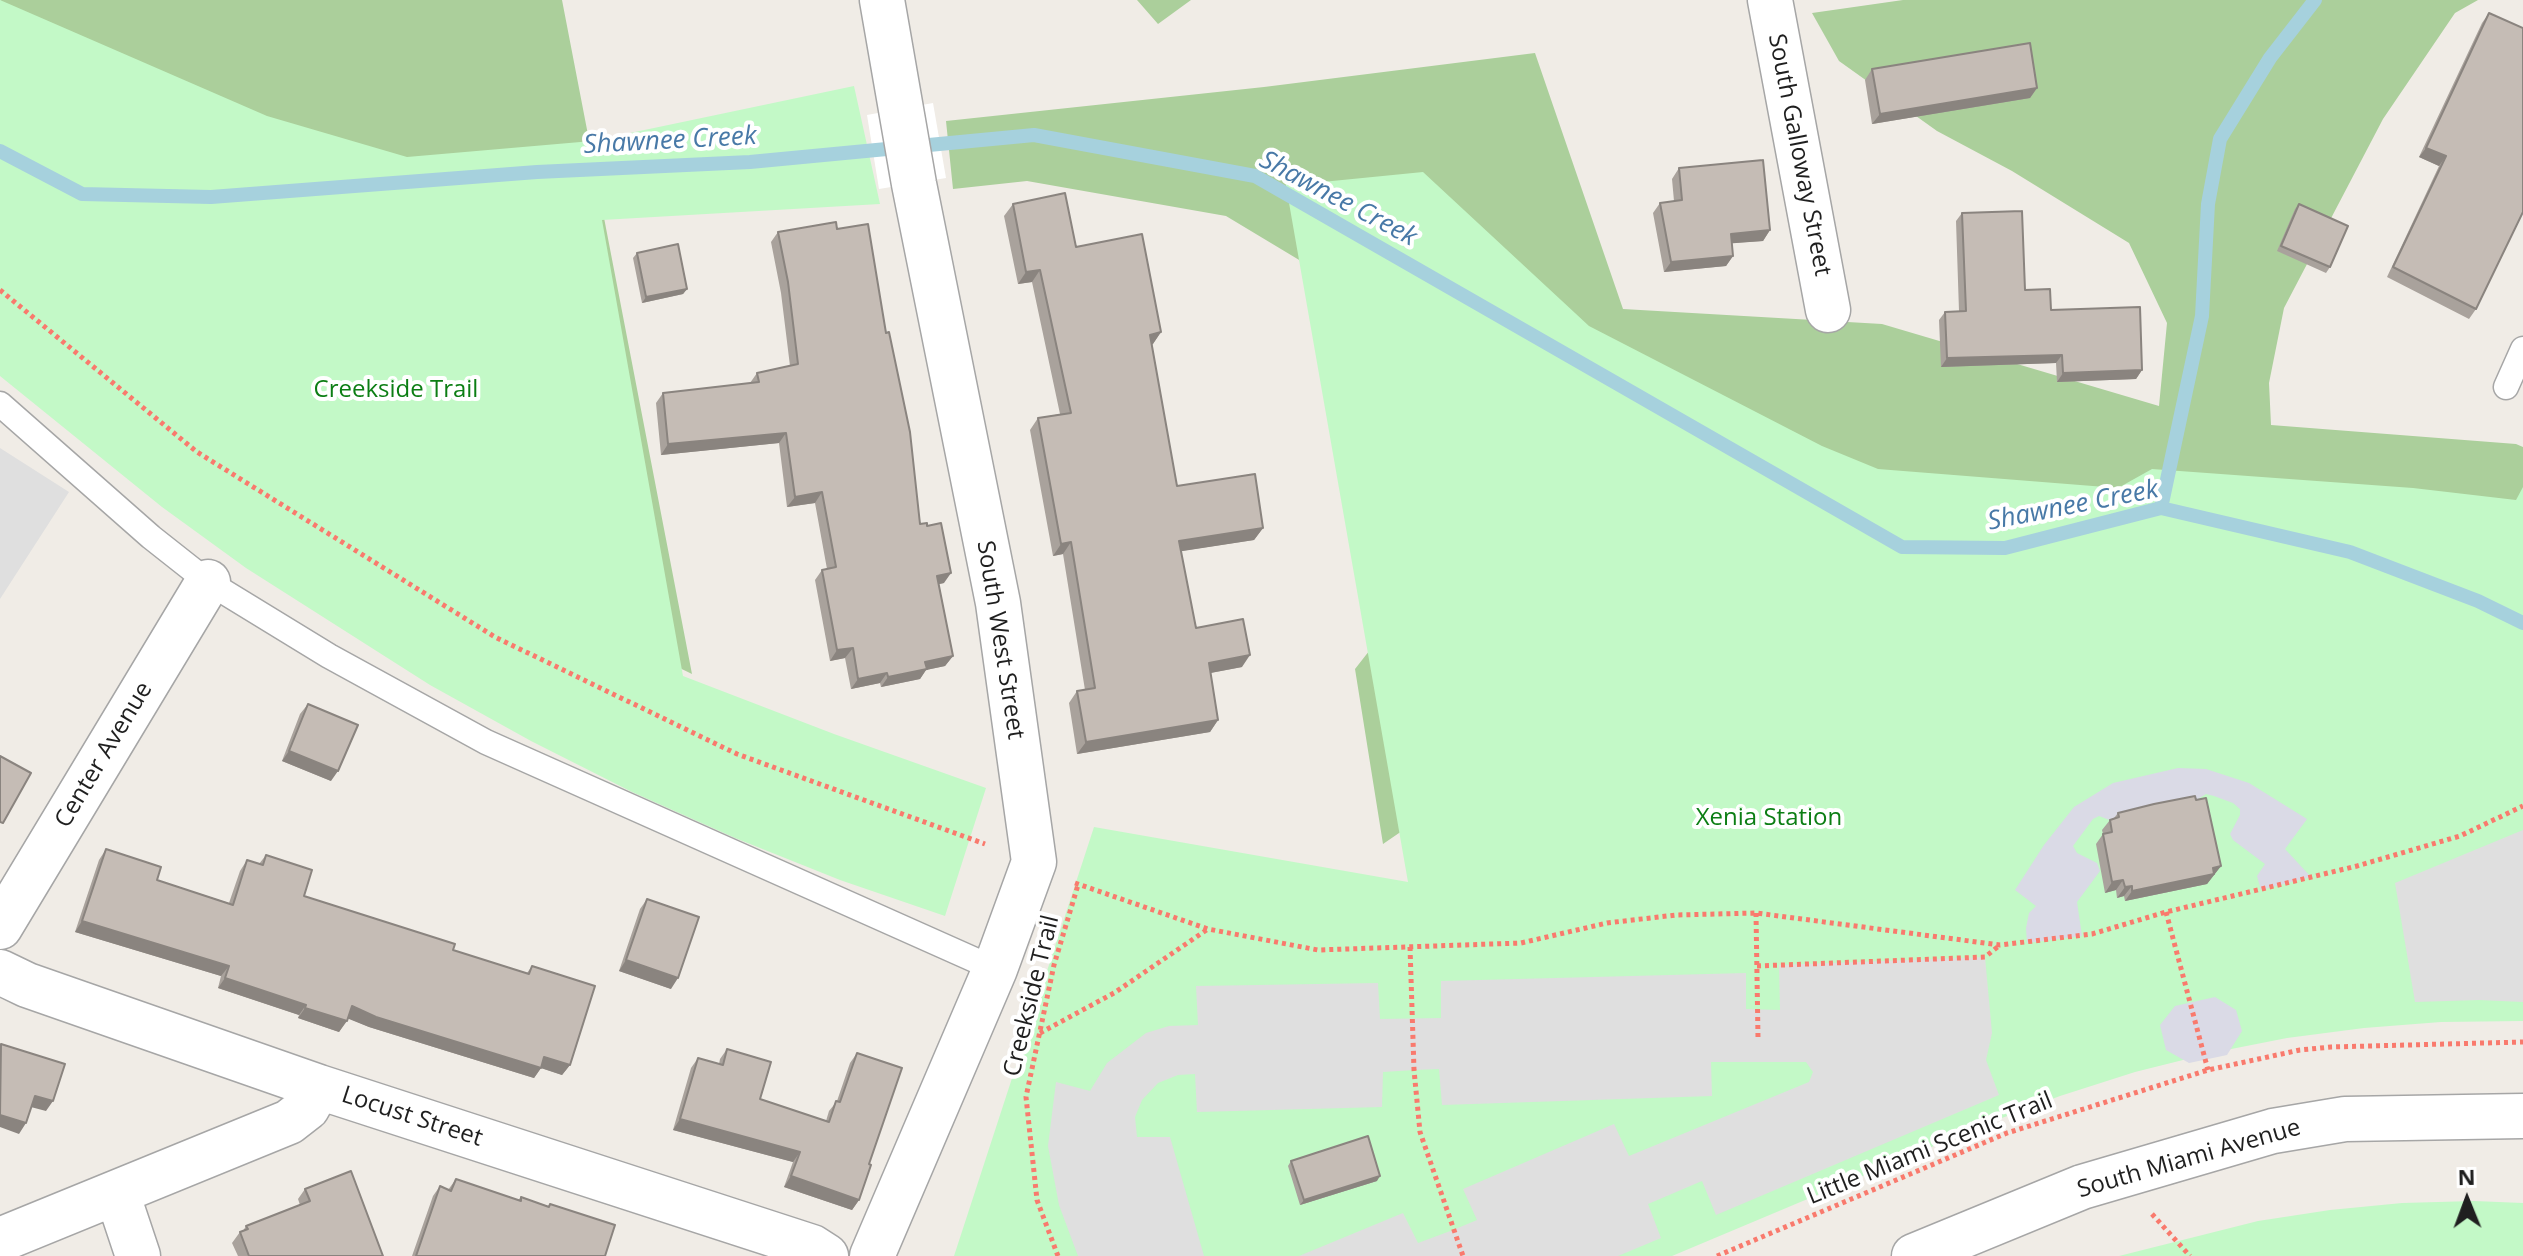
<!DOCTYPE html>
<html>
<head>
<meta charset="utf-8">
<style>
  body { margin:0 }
  #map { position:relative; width:2523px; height:1256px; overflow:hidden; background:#f0ece6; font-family:"Open Sans",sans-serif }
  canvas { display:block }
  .north { position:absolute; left:2427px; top:1160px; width:80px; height:80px; -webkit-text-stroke:6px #fff; paint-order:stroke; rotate:359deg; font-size:22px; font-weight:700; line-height:32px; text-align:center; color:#1f1f1f }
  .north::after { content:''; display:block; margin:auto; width:28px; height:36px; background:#1f1f1f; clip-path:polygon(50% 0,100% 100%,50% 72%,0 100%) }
</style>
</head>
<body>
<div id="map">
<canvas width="2523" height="1256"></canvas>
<div class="north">N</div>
</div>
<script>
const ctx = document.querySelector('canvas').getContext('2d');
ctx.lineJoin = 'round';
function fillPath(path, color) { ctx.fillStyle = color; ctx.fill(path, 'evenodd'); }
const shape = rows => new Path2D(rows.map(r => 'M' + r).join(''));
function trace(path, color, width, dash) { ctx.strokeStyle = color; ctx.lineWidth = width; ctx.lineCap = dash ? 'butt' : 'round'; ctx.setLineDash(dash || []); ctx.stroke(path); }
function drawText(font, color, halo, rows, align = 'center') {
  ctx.font = font + ' "Open Sans",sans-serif'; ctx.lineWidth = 8; ctx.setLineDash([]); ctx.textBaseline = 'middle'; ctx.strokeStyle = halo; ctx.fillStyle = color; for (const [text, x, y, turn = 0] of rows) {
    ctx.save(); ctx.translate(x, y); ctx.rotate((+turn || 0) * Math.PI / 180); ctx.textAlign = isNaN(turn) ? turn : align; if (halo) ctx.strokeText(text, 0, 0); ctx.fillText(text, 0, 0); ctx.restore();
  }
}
const forest = shape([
  [0,0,562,0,692,674,298,483],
  [1137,0,1191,0,1158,24],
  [1903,0,2478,0,2455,13,2383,119,2284,308,2269,383,2271,425,2516,444,2523,447,2523,755,1542,735,1383,844,1355,669,1496,489,1532,400,1226,216,1027,181,953,189,946,121,1264,87,1535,53,1623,309,1882,324,2159,406,2167,323,2129,243,2012,171,1937,131,1839,61,1812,13]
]);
const park = shape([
  [0,0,267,116,407,157,592,141,854,86,880,204,602,220,683,676,834,734,986,788,945,916,840,880,735,838,632,792,531,741,430,685,246,568,162,507,0,376],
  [1423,172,1589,326,1822,446,1878,469,2118,488,2152,469,2413,488,2516,500,2523,487,2523,1021,2441,1022,2364,1028,2287,1038,2211,1053,2135,1072,2060,1096,1986,1124,1672,1256,954,1256,1094,827,1408,882,1285,180,1312,183],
  [2474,1201,2523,1203,2523,1256,2119,1256,2258,1221,2330,1210,2402,1203]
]);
const parking = shape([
  [0,448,69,492,0,599],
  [2523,830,2523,1002,2479,1000,2415,1002,2395,883],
  [1985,957,1992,1033,1986,1060,1999,1095,1716,1215,1702,1181,1648,1204,1661,1238,1618,1256,1299,1256,1403,1213,1418,1243,1453,1230,1477,1220,1463,1189,1614,1124,1629,1156,1809,1082,1813,1072,1806,1062,1711,1062,1712,1096,1442,1105,1439,1069,1414,1070,1383,1072,1382,1107,1197,1112,1195,1074,1178,1075,1158,1083,1142,1100,1135,1117,1137,1137,1170,1137,1204,1256,1078,1256,1059,1205,1048,1146,1056,1082,1090,1091,1107,1063,1146,1033,1169,1026,1198,1025,1196,986,1378,983,1380,1019,1441,1018,1441,981,1746,973,1746,1009,1780,1010,1779,965]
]);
const plaza = shape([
  [2178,768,2206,769,2249,783,2307,819,2285,849,2311,877,2261,890,2257,876,2265,864,2233,840,2230,834,2240,815,2240,809,2233,803,2214,796,2206,794,2187,806,2112,821,2099,816,2093,819,2073,846,2077,853,2097,863,2100,871,2077,902,2082,936,2027,943,2026,928,2029,913,2036,906,2015,890,2044,845,2074,807,2113,783],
  [2215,997,2236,1010,2242,1031,2227,1055,2189,1063,2166,1050,2160,1025,2175,1006]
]);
const pier = shape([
  [933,103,946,178,879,189,867,115]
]);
const stream = shape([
  [0,151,82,194,211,197,537,172,750,162,1034,135,1255,176,1902,547,2005,548,2161,508,2350,552,2478,601,2523,623],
  [2161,508,2202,316,2208,204,2220,139,2270,58,2315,0]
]);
const path = shape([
  [0,290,197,452,495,637,737,754,985,844],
  [1075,883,1208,929,1318,950,1521,943,1607,923,1676,915,1756,913,2000,945,2092,934,2166,912,2357,866,2460,836,2523,806],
  [2166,912,2208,1070],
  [1756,913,1758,1038],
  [1410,947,1414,1070,1420,1132,1463,1256],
  [1757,966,1985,957,2000,945],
  [1040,1033,1114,993,1208,929],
  [2152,1214,2190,1256],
  [1058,1256,1037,1200,1026,1097,1054,965,1078,885],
  [1717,1256,2007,1133,2208,1070,2300,1050,2331,1047,2523,1042]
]);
const service = shape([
  [2506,387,2523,349],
  [0,404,151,537,208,582,329,656,486,742,995,969]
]);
const minor = shape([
  [1770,0,1828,310],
  [0,927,208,582],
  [0,972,27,985,319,1087,812,1247,826,1256],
  [117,1193,138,1256],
  [0,1240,289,1122,307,1108,319,1087],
  [872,1256,995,969,1034,862,998,603,914,184,882,0],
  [1914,1256,2082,1187,2273,1131,2345,1119,2523,1116]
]);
const wall = shape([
  [2489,13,2476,309,2469,319,2387,277,2439,166,2419,157,2482,23],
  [1872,69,2037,88,2030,98,1872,124,1865,80],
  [1679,168,1770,230,1763,241,1732,243,1733,256,1726,266,1664,272,1653,213,1660,203,1674,201,1672,179],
  [1013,204,1076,247,1161,332,1152,345,1177,486,1263,528,1254,540,1181,551,1196,628,1242,667,1210,673,1218,720,1210,732,1077,754,1069,703,1077,691,1085,690,1063,554,1053,556,1030,430,1038,418,1060,414,1032,282,1018,284,1004,216],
  [2299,204,2330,267,2326,273,2277,251,2295,209],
  [1962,213,2025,290,2051,310,2142,370,2136,379,2057,382,2056,363,1941,367,1939,320,1945,312,1959,311,1956,221],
  [837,229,886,333,920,524,944,583,939,584,953,656,945,666,926,670,920,679,881,687,880,683,851,689,845,658,830,661,815,580,822,570,827,569,815,503,787,507,779,443,661,455,656,403,663,393,750,383,757,373,790,366,781,293,771,242,778,232],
  [637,253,687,289,683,294,642,303,633,258],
  [308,704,331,781,282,761,300,714],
  [2118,813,2221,866,2207,884,2125,901,2124,896,2117,898,2116,890,2105,893,2096,844,2103,834,2102,830,2110,820,2114,818],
  [106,849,157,880,229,903,240,871,247,860,259,864,266,855,304,896,453,950,527,973,532,966,570,1065,562,1075,541,1068,534,1078,369,1027,348,1018,339,1032,298,1018,299,1015,218,988,221,976,75,932,99,860],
  [647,899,671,989,619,971,640,909],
  [727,1049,760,1099,826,1121,829,1111,837,1101,850,1063,857,1053,869,1164,859,1200,852,1210,784,1187,793,1162,673,1130,691,1068,698,1058,719,1064,720,1059],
  [1291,1161,1377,1181,1300,1205,1288,1166],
  [456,1179,518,1200,521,1197,548,1206,550,1204,605,1256,412,1256,433,1196,440,1186,448,1190],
  [305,1189,383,1256,238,1256,232,1243,240,1232,243,1231,246,1226,300,1205,298,1199]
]);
const shadedWall = shape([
  [2037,88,2030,98,1872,124,1880,114],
  [2426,148,2446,156,2439,166,2419,157],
  [1770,230,1763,241,1723,244,1731,234],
  [1733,256,1726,266,1664,272,1671,262],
  [1040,270,1032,282,1018,284,1026,272],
  [687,289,683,294,642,303,646,297],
  [1161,332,1153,344,1142,347,1150,335],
  [2062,355,2056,363,1941,367,1947,358],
  [2142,370,2136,379,2057,382,2063,373],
  [786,433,779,443,661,455,668,444],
  [822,492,815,503,787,507,795,497],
  [1263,528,1254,540,1170,553,1179,541],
  [1071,542,1063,554,1053,556,1061,544],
  [951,573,944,583,930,586,937,576],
  [853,648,845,658,830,661,837,650],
  [1250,655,1242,667,1200,675,1209,663],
  [953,656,945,666,926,670,920,679,881,687,888,677,925,662],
  [887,673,880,683,851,689,858,679],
  [1218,720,1210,732,1077,754,1086,742],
  [289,751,338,771,331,781,282,761],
  [2221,866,2207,884,2125,901,2132,891],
  [2123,880,2116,890,2105,893,2112,882],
  [2132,886,2124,896,2117,898,2125,887],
  [82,921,229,966,221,976,75,932],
  [626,960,678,978,671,989,619,971],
  [225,978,306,1005,299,1015,218,988],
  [352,1006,544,1057,570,1065,562,1075,541,1068,534,1078,369,1027,344,1017],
  [305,1008,347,1021,339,1032,298,1018],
  [35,1096,53,1101,46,1111,27,1106],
  [0,1115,26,1123,19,1134,0,1127],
  [680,1119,800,1152,793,1162,673,1130],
  [791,1176,859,1200,852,1210,784,1187],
  [1380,1176,1377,1181,1300,1205,1304,1200]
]);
const building = shape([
  [2489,13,2523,28,2523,212,2476,309,2393,267,2446,156,2426,148,2489,13],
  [2030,43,2037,88,1880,114,1872,69,2030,43],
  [1763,160,1770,230,1731,234,1733,256,1671,262,1660,203,1682,200,1679,168,1763,160],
  [1065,193,1076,247,1142,234,1161,332,1150,335,1177,486,1255,474,1263,528,1179,541,1196,628,1243,619,1250,655,1209,663,1218,720,1086,742,1077,691,1095,688,1071,542,1061,544,1038,418,1071,413,1040,270,1026,272,1013,204,1065,193],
  [2299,204,2348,226,2330,267,2281,246,2299,204],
  [2022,211,2025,290,2050,289,2051,310,2140,307,2142,370,2063,373,2062,355,1947,358,1945,312,1966,311,1962,213,2022,211],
  [836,222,837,229,868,224,886,333,889,332,910,432,920,524,927,523,927,526,941,523,951,573,937,576,953,656,925,662,927,669,888,677,887,673,858,679,853,648,837,650,822,570,836,567,822,492,795,497,786,433,668,444,663,393,759,382,757,373,798,364,788,282,778,232,836,222],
  [678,244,687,289,646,297,637,253,678,244],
  [308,704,358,725,338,771,289,751,308,704],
  [0,756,31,773,3,823,0,822,0,756],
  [2195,796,2196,800,2206,798,2221,866,2213,868,2214,874,2132,891,2132,886,2125,887,2123,880,2112,882,2103,834,2112,832,2110,820,2119,817,2118,813,2154,804,2195,796],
  [106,849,161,867,157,880,233,905,247,860,263,865,266,855,312,870,304,896,455,944,453,950,529,974,532,966,595,986,570,1065,544,1057,541,1068,376,1017,352,1006,347,1021,305,1008,306,1005,225,978,229,966,82,921,106,849],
  [647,899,699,917,678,978,626,960,647,899],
  [1,1044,65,1064,53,1101,35,1096,26,1123,0,1115,1,1044],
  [727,1049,771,1062,760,1099,829,1122,836,1101,840,1102,857,1053,902,1068,869,1164,871,1165,859,1200,791,1176,800,1152,680,1119,698,1058,723,1065,727,1049],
  [1368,1136,1380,1176,1304,1200,1291,1161,1368,1136],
  [351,1171,383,1256,249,1256,240,1232,248,1229,246,1226,310,1201,305,1189,351,1171],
  [456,1179,521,1201,521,1197,549,1207,550,1204,615,1225,605,1256,416,1256,440,1186,451,1191,456,1179]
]);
const streetNames = [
  ["South Galloway Street",1799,155,79],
  ["South West Street",1000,640,81],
  ["Center Avenue",104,755,-59],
  ["Creekside Trail",1032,996,-76],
  ["Locust Street",412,1117,18],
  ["Little Miami Scenic Trail",1930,1149,-22],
  ["South Miami Avenue",2189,1159,-16]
];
const parkNames = [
  ["Creekside Trail",396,390],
  ["Xenia Station",1769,818]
];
const waterNames = [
  ["Shawnee Creek",670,141,-3],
  ["Shawnee Creek",1338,199,28],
  ["Shawnee Creek",2073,506,-11]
];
fillPath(forest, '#abcf9b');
fillPath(park, '#c3f9c7');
fillPath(parking, '#dfdfdf');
fillPath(plaza, '#dadae6');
fillPath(pier, '#fff');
trace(stream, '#a6d1dd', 14);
trace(service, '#a6a6a6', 27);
trace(minor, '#a6a6a6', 47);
trace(path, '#f97a6d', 5, [4, 4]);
trace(service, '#fff', 24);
trace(minor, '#fff', 44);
fillPath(wall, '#a9a29c');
fillPath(shadedWall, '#8a847f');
fillPath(building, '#c5bcb5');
trace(building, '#8a847f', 2);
drawText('24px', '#1f1f1f', '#fff', streetNames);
drawText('24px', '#0c7e14', '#fff', parkNames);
drawText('italic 26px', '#4879a7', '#fff', waterNames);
</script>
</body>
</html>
